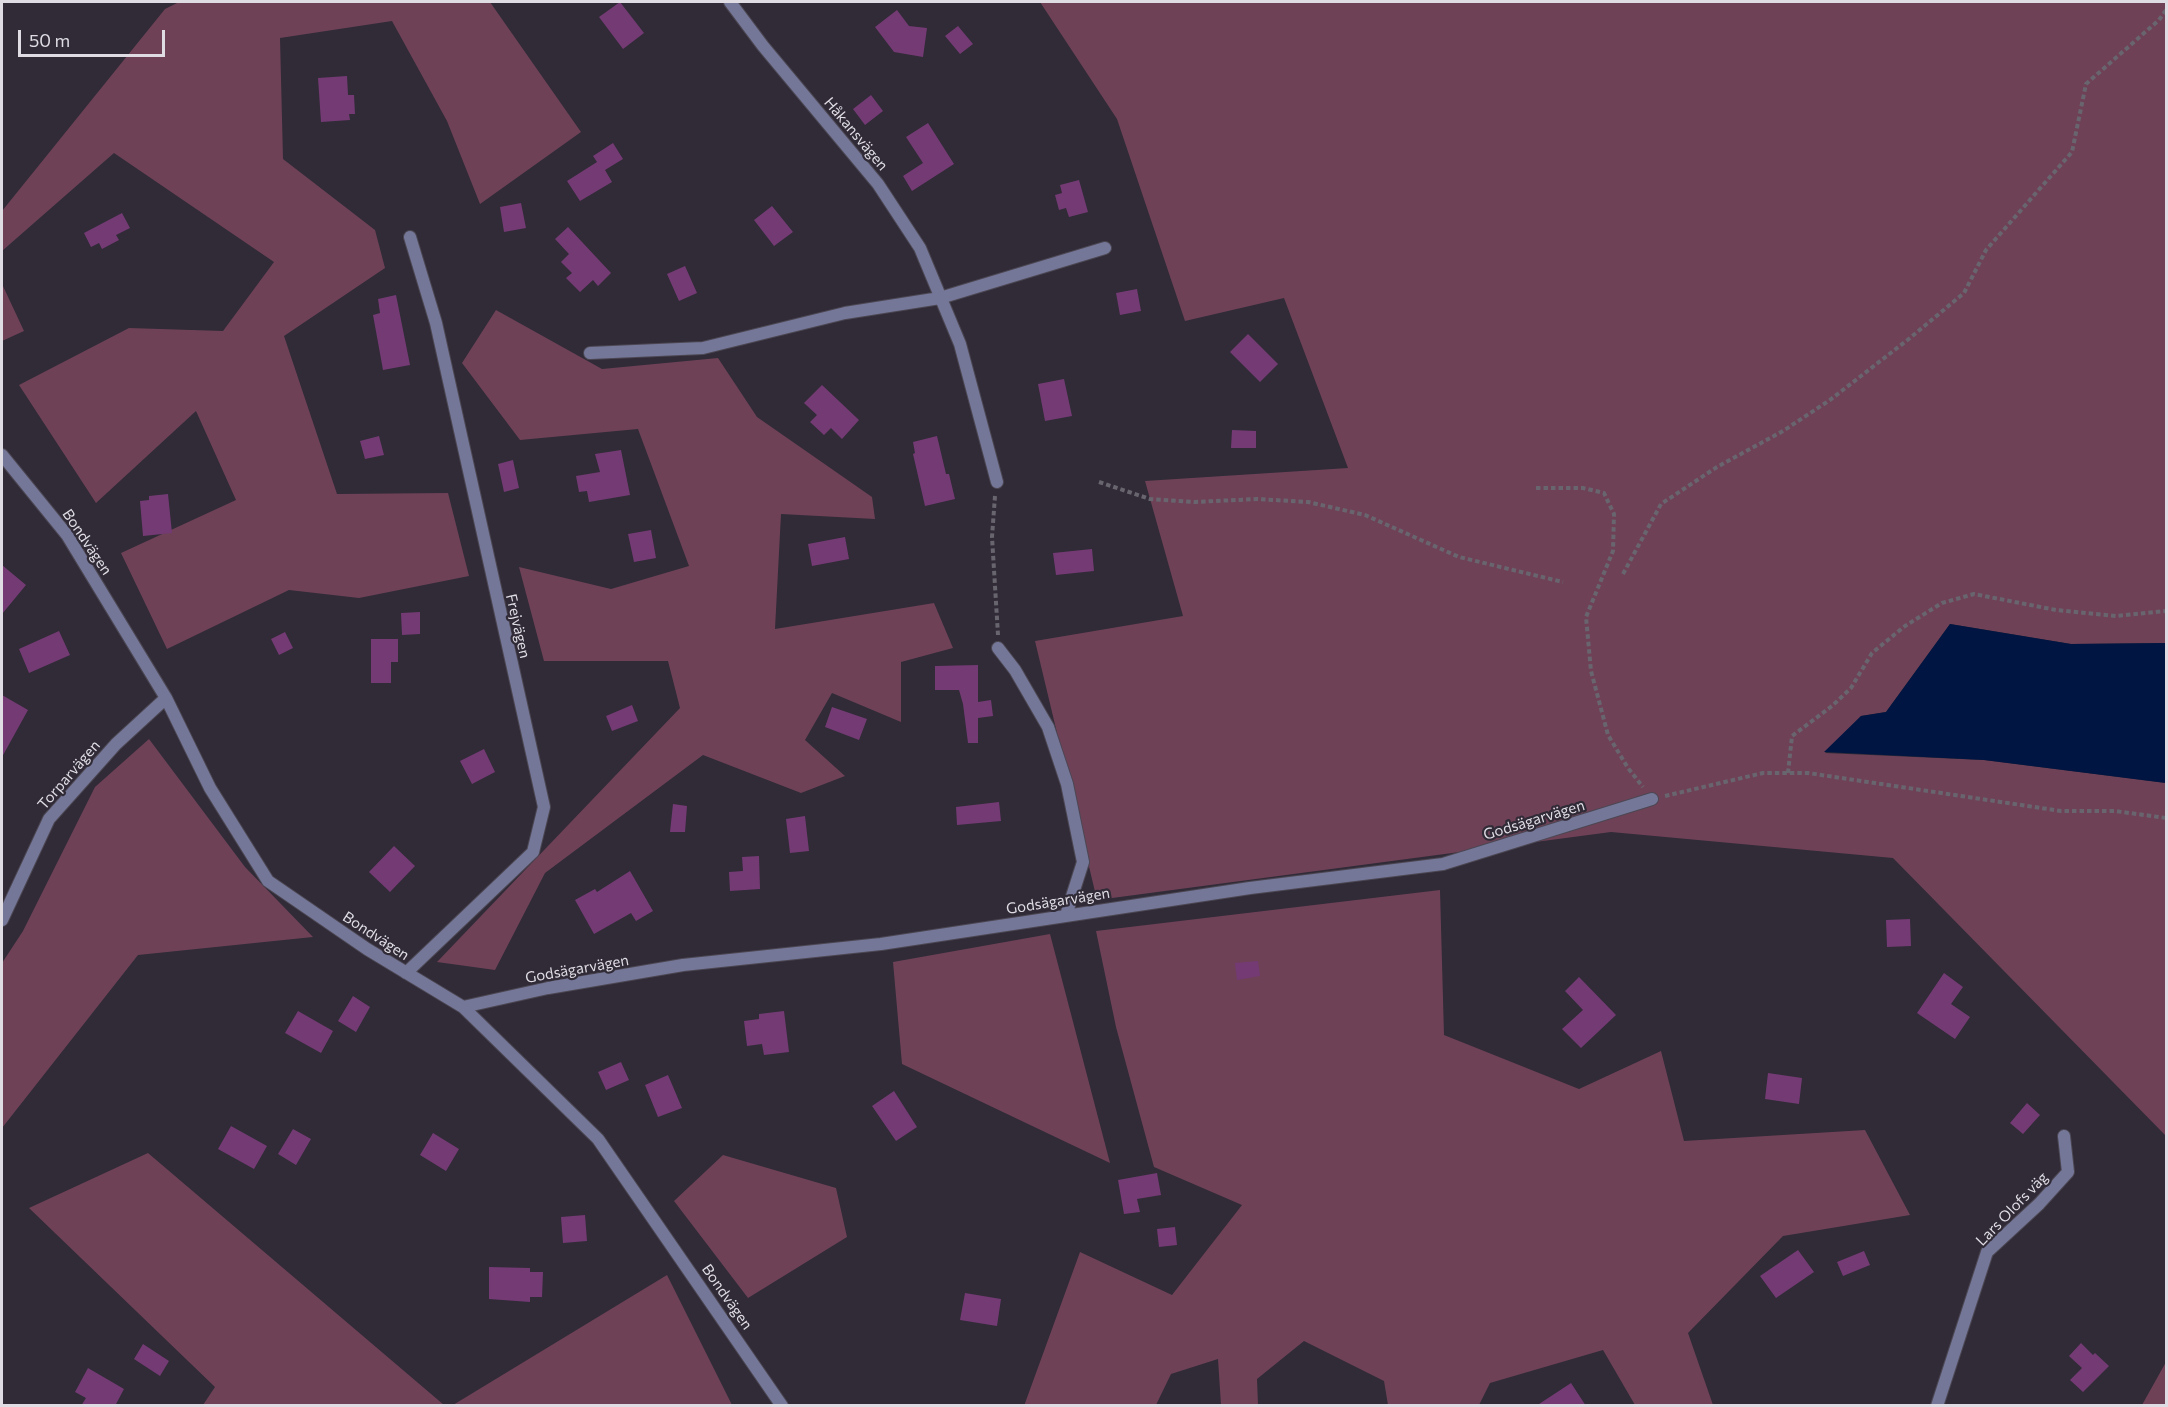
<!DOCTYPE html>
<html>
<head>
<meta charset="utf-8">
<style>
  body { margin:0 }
  #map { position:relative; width:2168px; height:1407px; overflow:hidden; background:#302b37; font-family:Commissioner,sans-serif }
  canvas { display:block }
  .frame { position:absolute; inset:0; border:3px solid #dfdce4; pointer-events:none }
  .scale { position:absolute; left:18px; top:30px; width:147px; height:27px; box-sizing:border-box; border:3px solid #dfdce4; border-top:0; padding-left:8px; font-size:18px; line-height:21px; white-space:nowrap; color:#dfdce4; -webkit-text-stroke:4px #302b37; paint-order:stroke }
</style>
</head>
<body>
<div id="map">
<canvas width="2168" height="1407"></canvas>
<div class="frame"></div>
<div class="scale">50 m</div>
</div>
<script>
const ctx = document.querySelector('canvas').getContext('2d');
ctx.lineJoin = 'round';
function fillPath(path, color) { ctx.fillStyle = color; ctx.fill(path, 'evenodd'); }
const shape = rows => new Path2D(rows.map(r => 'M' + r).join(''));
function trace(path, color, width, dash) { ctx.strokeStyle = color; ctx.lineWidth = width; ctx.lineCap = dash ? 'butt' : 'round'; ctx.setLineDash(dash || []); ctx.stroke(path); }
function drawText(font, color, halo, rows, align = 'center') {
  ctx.font = font + ' Commissioner,sans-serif'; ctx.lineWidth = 4.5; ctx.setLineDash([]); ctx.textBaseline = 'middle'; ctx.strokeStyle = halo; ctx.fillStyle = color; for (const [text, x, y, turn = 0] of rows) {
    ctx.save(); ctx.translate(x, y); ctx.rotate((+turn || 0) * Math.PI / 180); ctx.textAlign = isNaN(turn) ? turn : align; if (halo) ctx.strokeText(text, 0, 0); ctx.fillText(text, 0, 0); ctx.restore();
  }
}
const green = shape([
  [179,2,490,2,581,132,480,204,447,121,392,21,280,38,283,159,375,230,385,268,284,336,337,494,448,493,469,576,359,598,289,590,167,649,121,553,236,500,196,411,96,503,19,385,129,328,223,331,274,262,114,153,2,251,2,211,165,9],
  [1040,2,2166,2,2166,643,2071,644,1950,624,1886,712,1861,716,1825,753,1984,760,2166,783,2166,1136,1893,858,1611,832,1097,900,1035,641,1183,616,1145,481,1348,468,1284,298,1185,321,1117,119],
  [2,284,24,331,2,341],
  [496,310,602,369,718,358,757,417,872,497,875,519,781,514,775,629,934,603,953,648,901,662,901,722,832,693,805,740,845,776,801,793,703,755,545,873,495,970,437,962,680,708,668,661,544,661,519,567,611,589,689,566,638,429,520,440,462,363],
  [149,739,245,867,313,937,138,955,2,1128,2,963,23,931,95,787],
  [1440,890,1444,1035,1579,1089,1661,1051,1684,1141,1865,1130,1910,1215,1783,1236,1688,1333,1713,1405,1635,1405,1603,1350,1490,1383,1479,1405,1388,1405,1384,1381,1304,1341,1257,1379,1258,1405,1221,1405,1218,1359,1171,1374,1156,1405,1024,1406,1080,1252,1172,1295,1242,1205,1154,1167,1116,1027,1096,931],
  [1050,934,1110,1163,902,1064,893,962],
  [148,1153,444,1405,203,1405,215,1387,29,1208],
  [723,1155,836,1188,847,1237,748,1298,674,1201],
  [667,1275,732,1405,453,1405],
  [2166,1362,2166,1405,2142,1405]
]);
const water = shape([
  [1950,624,2071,644,2166,643,2166,783,1984,760,1824,752,1861,716,1886,712]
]);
const building = shape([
  [620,2,644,33,623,49,599,17],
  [897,10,909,26,927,28,923,57,894,52,875,27],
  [958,26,973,44,960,54,945,36],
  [347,76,348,95,354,95,355,114,349,114,350,120,321,122,318,78],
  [871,95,883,111,865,125,853,109],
  [928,123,954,164,912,191,903,176,923,163,906,137],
  [613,143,623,159,605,170,612,182,580,201,567,181,597,162,593,156],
  [1079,180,1088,212,1069,217,1066,208,1059,210,1055,195,1062,193,1060,185],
  [521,203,526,228,504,232,500,207],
  [772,206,793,232,774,246,754,220],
  [122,213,130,228,116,235,119,240,102,249,99,243,91,247,84,233],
  [568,227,611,273,598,286,593,280,580,292,566,278,572,273,561,262,569,254,555,239],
  [685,266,697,293,679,301,667,274],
  [1137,289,1141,311,1120,315,1116,293],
  [396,295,410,365,383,370,373,315,380,313,378,299],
  [1248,334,1278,364,1260,382,1230,352],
  [1064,379,1072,416,1045,421,1038,384],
  [822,385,859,420,842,439,831,428,824,435,810,422,817,415,804,403],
  [1232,430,1256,431,1256,448,1231,448],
  [379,436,384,455,365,459,360,441],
  [937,436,946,474,949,474,955,499,925,506,913,454,915,453,913,442],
  [621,450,630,495,589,502,587,491,579,492,576,476,600,472,595,454],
  [513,460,519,488,504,492,498,464],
  [168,494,172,533,143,536,140,501,149,500,149,496],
  [651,530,656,558,634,562,628,534],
  [845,537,849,559,812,566,808,544],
  [1092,549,1094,571,1056,575,1053,553],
  [2,565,26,585,2,614],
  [420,612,420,634,402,635,401,613],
  [59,631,70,655,29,673,19,649],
  [285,632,293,648,279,655,271,639],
  [371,639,398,639,398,662,391,662,391,683,371,683],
  [978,665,978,702,991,700,993,716,978,718,978,743,968,743,963,704,959,690,935,690,935,666],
  [2,695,28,710,2,757],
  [632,705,638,721,612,731,606,716],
  [832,707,867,719,859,740,825,727],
  [484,749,495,772,472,784,460,761],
  [999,802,1001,821,957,825,956,807],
  [673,804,687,806,685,832,670,832],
  [805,816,809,851,790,853,786,819],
  [394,846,415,866,390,892,369,872],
  [759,856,760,889,730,891,729,872,743,871,742,857],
  [630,871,653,911,636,921,631,913,594,934,575,900,595,889,597,892],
  [1910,919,1911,946,1887,947,1886,920],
  [1258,961,1260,976,1237,980,1235,963],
  [1944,973,1963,987,1951,1004,1970,1017,1955,1039,1917,1013],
  [1579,977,1616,1015,1581,1048,1562,1029,1583,1010,1565,991],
  [353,996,370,1007,356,1032,338,1021],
  [298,1011,333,1031,321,1053,285,1033],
  [784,1011,789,1052,764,1055,762,1044,747,1046,744,1021,759,1019,759,1014],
  [621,1062,629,1080,606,1090,598,1072],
  [1768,1073,1802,1078,1799,1104,1765,1099],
  [668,1075,682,1108,658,1117,645,1085],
  [894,1091,917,1127,896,1141,872,1106],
  [2027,1103,2040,1115,2023,1134,2010,1123],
  [231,1126,267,1146,254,1169,218,1149],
  [293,1129,311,1139,296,1165,278,1154],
  [433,1133,459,1149,446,1171,420,1155],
  [1157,1173,1161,1195,1137,1199,1140,1212,1124,1214,1118,1180],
  [585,1215,587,1241,563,1243,561,1217],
  [1175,1227,1177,1245,1159,1247,1157,1229],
  [1798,1250,1814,1272,1776,1298,1760,1276],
  [1864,1251,1870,1265,1843,1276,1837,1262],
  [489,1267,530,1268,530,1272,543,1272,542,1297,530,1297,530,1302,489,1299],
  [965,1293,1001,1299,997,1326,960,1320],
  [2081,1343,2093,1355,2095,1353,2109,1366,2083,1392,2070,1380,2082,1368,2069,1356],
  [143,1344,169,1361,160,1376,134,1359],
  [88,1368,124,1389,115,1406,81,1406,86,1398,75,1392],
  [1571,1383,1586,1406,1536,1406]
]);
const path = shape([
  [1099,482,1150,499,1195,502,1257,499,1308,502,1365,515,1459,557,1563,582],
  [1536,488,1583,488,1604,493,1614,514,1613,551,1586,617,1591,671,1608,735,1628,768,1643,787],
  [995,496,992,537,998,635],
  [1623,574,1661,504,1717,467,1783,431,1830,400,1910,338,1964,293,1986,250,2072,152,2086,84,2159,20,2166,10],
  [1788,773,1792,736,1832,706,1851,688,1872,653,1905,626,1942,603,1974,594,2056,610,2116,616,2166,611],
  [1665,796,1763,773,1808,773,2061,811,2115,811,2166,818]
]);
const minor = shape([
  [730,2,763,46,878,184,920,248,960,344,997,482],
  [590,353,703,348,845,313,940,298,1105,248],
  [2,455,67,535,166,698,210,788,268,881,367,949,463,1007,598,1139,782,1406],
  [998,648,1015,670,1048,727,1067,784,1083,862,1066,915],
  [2,920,49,819,116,744,166,698],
  [406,973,533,852,544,807,436,323,410,237],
  [463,1007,548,988,683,965,881,944,1250,888,1443,864,1652,799],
  [1937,1406,1987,1252,2039,1204,2068,1172,2064,1136]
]);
const streetNames = [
  ["Håkansvägen",856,134,50],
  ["Bondvägen",87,542,56],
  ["Frejvägen",518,626,77],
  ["Torparvägen",69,775,-49],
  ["Godsägarvägen",1534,820,-17],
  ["Godsägarvägen",1058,901,-9],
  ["Bondvägen",376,936,33],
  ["Godsägarvägen",577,969,-10],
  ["Lars Olofs väg",2012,1209,-46],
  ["Bondvägen",727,1297,55]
];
fillPath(green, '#6e4157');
fillPath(water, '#001542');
fillPath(building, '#743a74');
trace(minor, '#4c4753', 14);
trace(path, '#69656f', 4, [4.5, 3]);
trace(minor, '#757799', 12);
drawText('15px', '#dfdce4', '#302b37', streetNames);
</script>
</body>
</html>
